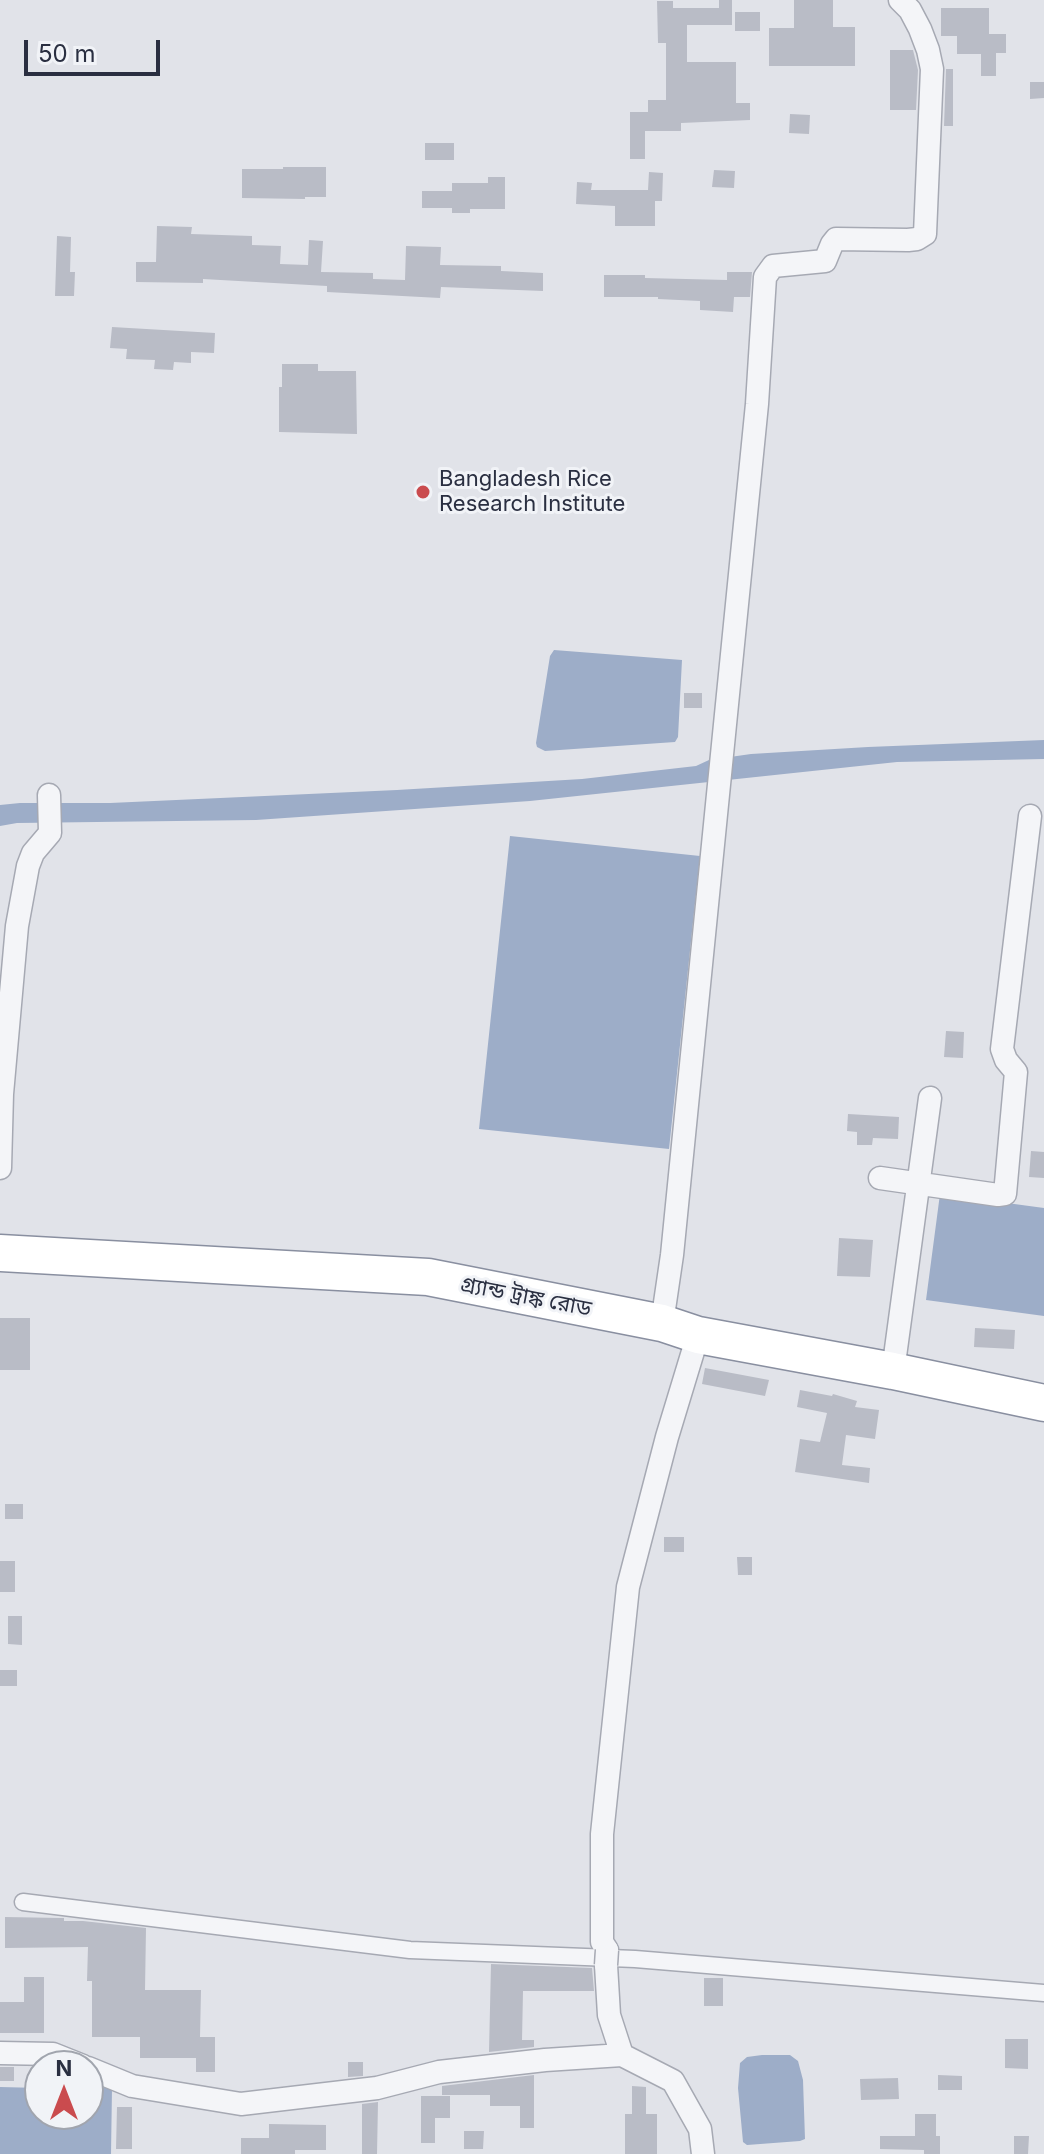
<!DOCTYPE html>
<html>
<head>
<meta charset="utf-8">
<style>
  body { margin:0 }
  #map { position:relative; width:1044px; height:2154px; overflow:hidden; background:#e1e3e9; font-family:Inter,sans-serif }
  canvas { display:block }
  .north { position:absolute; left:24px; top:2050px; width:80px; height:80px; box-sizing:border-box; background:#f1f3f7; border:2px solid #a1a5ae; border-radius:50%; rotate:0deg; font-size:22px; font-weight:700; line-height:32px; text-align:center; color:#2a2f41 }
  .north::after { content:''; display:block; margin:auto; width:28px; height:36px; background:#ca4b4e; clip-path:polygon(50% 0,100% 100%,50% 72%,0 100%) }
  .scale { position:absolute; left:24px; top:40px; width:136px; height:36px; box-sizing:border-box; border:4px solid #2a2f41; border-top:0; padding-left:10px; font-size:24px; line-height:28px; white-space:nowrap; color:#2a2f41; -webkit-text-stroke:6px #f1f3f7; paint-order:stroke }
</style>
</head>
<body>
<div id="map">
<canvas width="1044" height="2154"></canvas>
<div class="north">N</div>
<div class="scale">50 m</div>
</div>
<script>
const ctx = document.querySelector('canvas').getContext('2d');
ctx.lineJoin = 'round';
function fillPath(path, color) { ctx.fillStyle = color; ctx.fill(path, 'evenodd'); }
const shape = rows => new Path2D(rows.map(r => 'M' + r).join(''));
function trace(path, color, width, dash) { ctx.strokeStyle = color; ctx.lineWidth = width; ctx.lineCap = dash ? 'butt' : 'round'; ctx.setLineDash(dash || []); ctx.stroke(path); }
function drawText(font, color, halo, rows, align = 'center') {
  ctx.font = font + ' Inter,"Noto Sans Bengali",sans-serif'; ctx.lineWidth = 6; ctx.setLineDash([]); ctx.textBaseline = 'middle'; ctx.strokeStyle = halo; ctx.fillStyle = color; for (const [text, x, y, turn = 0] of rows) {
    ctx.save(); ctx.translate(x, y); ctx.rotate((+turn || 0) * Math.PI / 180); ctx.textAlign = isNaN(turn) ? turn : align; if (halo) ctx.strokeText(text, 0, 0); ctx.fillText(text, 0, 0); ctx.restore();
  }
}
const water = shape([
  [554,650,682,660,678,737,675,742,545,751,537,747,536,743,550,656],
  [1044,740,1044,759,897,762,530,801,256,820,17,823,0,826,0,805,20,803,110,803,397,790,582,779,696,766,709,760,751,754,868,747],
  [510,836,700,856,669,1149,479,1129],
  [940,1194,1044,1208,1044,1316,926,1300],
  [762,2055,790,2055,798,2061,803,2080,805,2139,800,2141,747,2145,743,2142,738,2088,740,2063,747,2057],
  [0,2087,40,2088,40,2114,88,2114,88,2088,112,2088,111,2154,0,2154]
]);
const building = shape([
  [719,0,732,0,732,25,687,25,687,62,736,62,736,103,750,103,750,120,681,123,681,131,645,131,645,159,630,159,630,112,648,112,648,100,666,100,666,43,658,43,657,1,673,1,673,8,719,8],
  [794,0,833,0,833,27,855,27,855,66,769,66,769,28,794,28],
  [941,8,989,8,989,34,1006,34,1006,53,996,53,996,76,981,76,981,54,957,54,957,36,941,36],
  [735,12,760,12,760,31,735,31],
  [890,50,913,50,918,70,916,110,890,110],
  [946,69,953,69,953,126,944,126],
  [1030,82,1044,82,1044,98,1030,99],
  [790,114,810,115,809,134,789,133],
  [425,143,454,143,454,160,425,160],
  [283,167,326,167,326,197,305,197,305,199,242,198,242,169,283,169],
  [714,170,735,171,734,188,712,187],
  [649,172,663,173,662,201,655,201,655,226,615,226,615,206,576,204,577,182,592,183,591,190,648,190],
  [488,177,505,177,505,209,470,209,470,213,452,213,452,208,422,208,422,191,452,191,452,183,488,183],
  [157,226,192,227,191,234,252,236,252,245,281,246,280,264,308,265,309,240,323,241,321,272,373,273,373,279,405,280,406,246,441,247,440,265,501,266,501,271,543,273,543,291,441,287,440,298,327,292,327,286,203,279,203,283,136,282,136,262,156,262],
  [57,236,71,237,70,272,75,272,74,296,55,296],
  [727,272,752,272,750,297,734,297,733,312,700,310,700,301,658,299,658,297,604,297,604,275,645,275,645,278,727,280],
  [112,327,215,333,214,353,191,352,191,363,174,362,173,370,154,369,155,360,126,359,127,349,110,348],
  [282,364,318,364,318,371,356,371,357,434,279,432,279,387,282,387],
  [684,693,702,693,702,708,684,708],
  [946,1031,964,1032,963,1058,944,1057],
  [848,1114,899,1117,898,1139,873,1138,872,1145,857,1145,857,1132,847,1131],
  [1031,1151,1044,1152,1044,1178,1029,1177],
  [839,1238,873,1240,870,1277,837,1276],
  [0,1318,30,1318,30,1370,0,1370],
  [975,1328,1015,1330,1014,1349,974,1347],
  [705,1368,769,1380,765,1396,702,1384],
  [800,1390,832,1396,833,1394,857,1401,855,1407,879,1410,875,1439,846,1435,842,1465,870,1468,869,1483,795,1472,800,1439,820,1442,827,1413,797,1407],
  [5,1504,23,1504,23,1519,5,1519],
  [664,1537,684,1537,684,1552,664,1552],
  [737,1557,752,1557,752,1575,738,1575],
  [0,1561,15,1561,15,1592,0,1592],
  [8,1616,22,1616,22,1645,8,1644],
  [0,1670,17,1670,17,1686,0,1686],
  [5,1917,61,1918,64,1918,64,1921,83,1921,146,1928,145,1990,201,1990,200,2037,215,2037,215,2072,196,2072,196,2058,140,2058,140,2037,92,2037,92,1981,87,1981,88,1947,5,1948],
  [491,1964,592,1968,594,1991,523,1991,522,2040,534,2040,534,2047,489,2052],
  [24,1977,44,1977,44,2033,0,2033,0,2002,24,2002],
  [704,1978,723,1978,723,2006,704,2006],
  [1005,2039,1028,2039,1028,2069,1005,2068],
  [348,2062,363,2062,363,2076,348,2077],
  [0,2067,14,2067,14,2081,0,2081],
  [534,2075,534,2128,520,2128,520,2106,490,2106,490,2095,442,2095,442,2086],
  [938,2075,962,2076,962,2090,938,2090],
  [898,2078,899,2099,861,2100,860,2079],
  [632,2086,646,2087,646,2114,657,2114,657,2154,625,2154,625,2114,632,2114],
  [421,2096,450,2096,450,2118,435,2118,435,2143,421,2143],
  [378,2102,377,2154,362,2154,362,2104],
  [117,2107,132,2107,132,2149,116,2149],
  [915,2114,936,2114,936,2136,940,2136,940,2154,924,2154,924,2150,880,2149,880,2136,915,2136],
  [269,2124,326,2125,326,2150,295,2150,295,2154,241,2154,241,2138,269,2138],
  [464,2131,484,2131,483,2149,464,2149],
  [1014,2136,1029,2136,1028,2154,1014,2154]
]);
const pedestrian = shape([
  [23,1902,410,1950,635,1959,1044,1993]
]);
const minor = shape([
  [0,1168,2,1094,17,926,28,866,33,853,50,833,49,795],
  [880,1178,998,1195,1005,1194,1016,1072,1006,1060,1002,1049,1030,816],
  [662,1323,672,1255,757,404,765,277,773,266,825,261,832,244,836,239,908,240,917,239,925,234,932,69,928,50,920,29,910,10,900,0],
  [893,1371,930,1098],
  [607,1950,602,1942,602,1834,628,1587,667,1437,698,1335],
  [606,1965,609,2015,622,2055,673,2081,700,2129,703,2154],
  [0,2053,53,2054,83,2066],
  [88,2068,132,2086,241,2104,377,2088,439,2072,545,2060,622,2055]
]);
const trunk = shape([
  [0,1253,428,1277,662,1323,698,1335,893,1371,1044,1403]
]);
const minorBridge = shape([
  [606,1965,607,1950]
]);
const markers = [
  [423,492,8,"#ca4b4e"]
];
const poiNames = [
  ["Bangladesh Rice",439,479],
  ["Research Institute",439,504]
];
const streetNames = [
  ["গ্র্যান্ড ট্রাঙ্ক রোড",526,1297,11]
];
fillPath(water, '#9dadc8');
fillPath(building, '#b9bcc6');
trace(pedestrian, '#a6a9b3', 19);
trace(minor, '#a6a9b3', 25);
trace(trunk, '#898fa0', 39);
trace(pedestrian, '#f4f5f8', 16);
trace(minor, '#f4f5f8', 22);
trace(trunk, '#fff', 36);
trace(minorBridge, '#a6a9b3', 25, []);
trace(minorBridge, '#f4f5f8', 22);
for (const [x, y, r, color] of markers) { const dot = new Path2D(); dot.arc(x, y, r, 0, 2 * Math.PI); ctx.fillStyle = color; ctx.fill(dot); trace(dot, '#f1f3f7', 3); }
drawText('22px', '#2a2f41', '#f1f3f7', poiNames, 'left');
drawText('22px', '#2a2f41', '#f1f3f7', streetNames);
</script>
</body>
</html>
